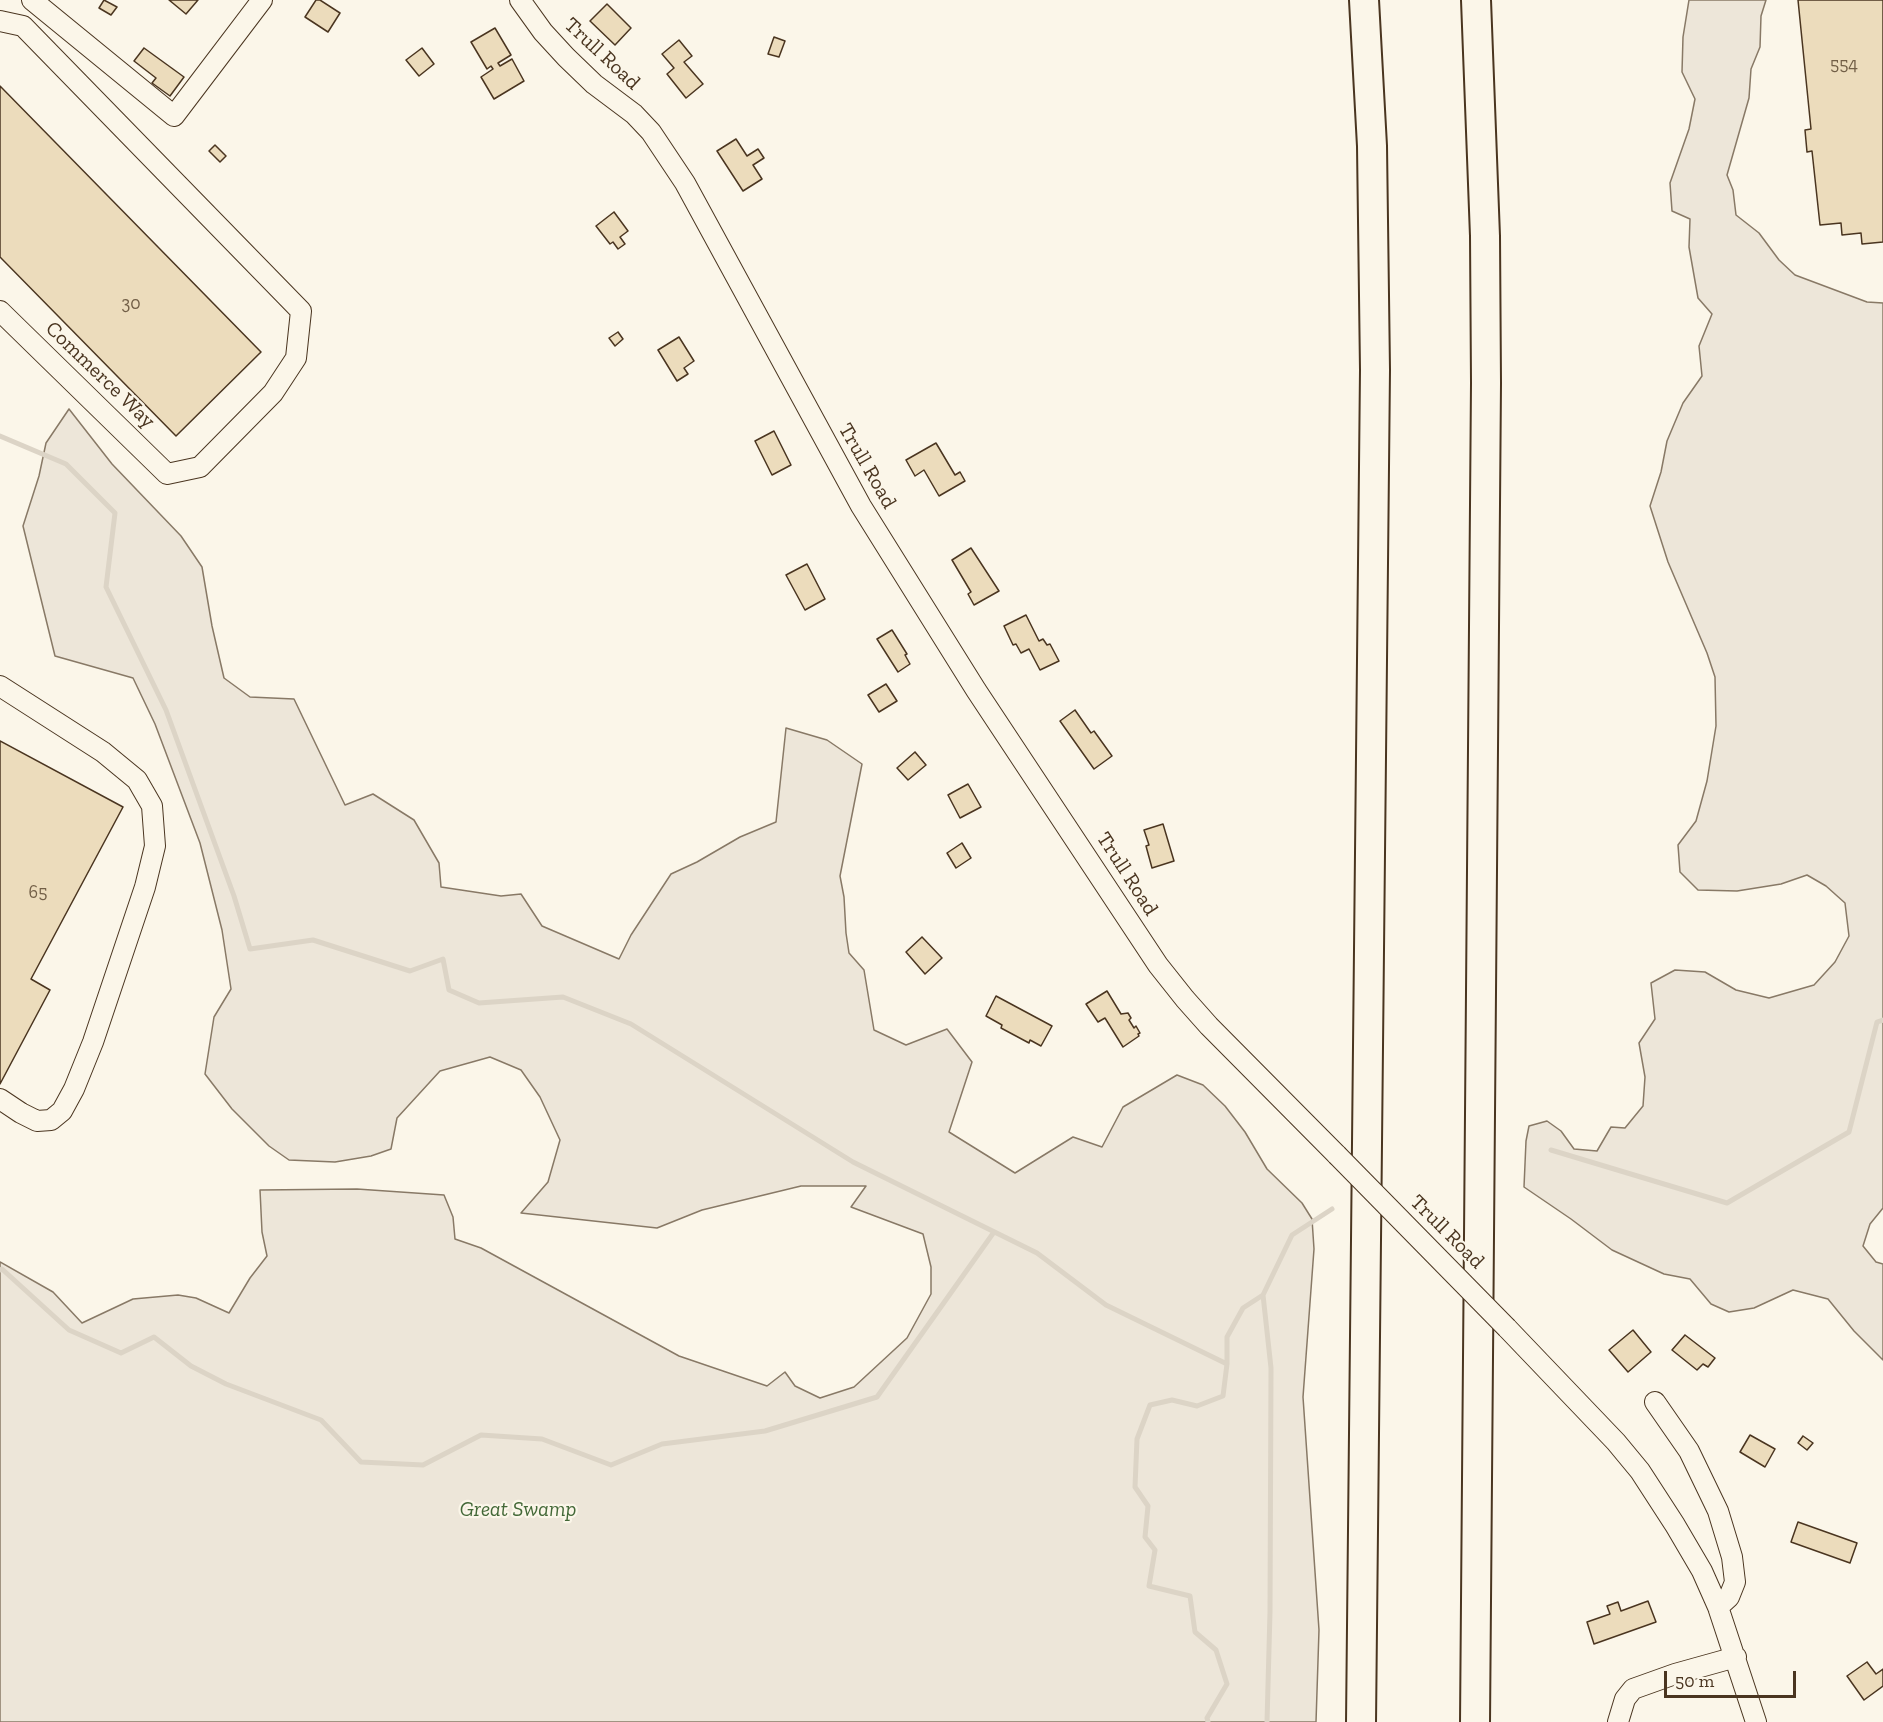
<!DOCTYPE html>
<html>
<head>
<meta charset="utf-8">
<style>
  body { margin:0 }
  #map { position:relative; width:1883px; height:1722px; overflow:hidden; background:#fbf6e9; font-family:"Zilla Slab",serif }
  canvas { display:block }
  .scale { position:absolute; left:1664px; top:1671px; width:132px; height:27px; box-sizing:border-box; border:3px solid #4a3520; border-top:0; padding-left:8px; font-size:18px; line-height:21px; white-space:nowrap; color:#4a3520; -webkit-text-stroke:4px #fbf6e9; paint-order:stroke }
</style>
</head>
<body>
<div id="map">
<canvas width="1883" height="1722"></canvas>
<div class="scale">50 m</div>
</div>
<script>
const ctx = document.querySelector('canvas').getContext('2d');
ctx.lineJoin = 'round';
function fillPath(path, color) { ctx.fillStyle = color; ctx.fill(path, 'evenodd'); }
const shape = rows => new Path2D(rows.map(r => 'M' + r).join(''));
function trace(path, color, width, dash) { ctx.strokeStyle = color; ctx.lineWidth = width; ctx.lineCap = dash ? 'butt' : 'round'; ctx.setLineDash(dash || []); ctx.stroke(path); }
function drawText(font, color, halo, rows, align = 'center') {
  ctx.font = font + ' "Zilla Slab",serif'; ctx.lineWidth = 4.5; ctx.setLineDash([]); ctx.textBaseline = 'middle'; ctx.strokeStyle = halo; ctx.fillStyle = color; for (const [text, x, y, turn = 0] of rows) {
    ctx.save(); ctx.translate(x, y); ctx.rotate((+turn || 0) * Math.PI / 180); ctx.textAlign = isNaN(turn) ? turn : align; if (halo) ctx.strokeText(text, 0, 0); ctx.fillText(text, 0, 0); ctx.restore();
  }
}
const green = shape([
  [1689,0,1766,0,1761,16,1760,47,1751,69,1749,98,1727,175,1733,190,1736,215,1759,233,1779,260,1795,275,1867,302,1883,303,1883,1208,1870,1224,1863,1246,1876,1262,1883,1264,1883,1360,1854,1331,1828,1299,1793,1290,1754,1308,1729,1312,1711,1304,1690,1279,1664,1274,1612,1250,1571,1219,1524,1187,1526,1141,1529,1126,1547,1121,1561,1131,1574,1149,1597,1151,1611,1127,1625,1128,1643,1106,1645,1077,1639,1043,1655,1019,1651,983,1675,970,1705,972,1736,990,1769,998,1814,985,1835,962,1849,936,1845,903,1826,886,1807,875,1781,884,1737,891,1698,890,1680,872,1678,845,1696,821,1707,781,1716,726,1715,677,1707,653,1668,562,1650,506,1661,472,1667,441,1683,403,1702,376,1699,346,1712,314,1698,298,1689,247,1690,219,1672,211,1670,183,1689,129,1695,99,1682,72,1683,37,1689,0],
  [69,409,112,464,181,536,202,567,212,626,224,678,250,697,294,699,345,805,373,794,414,820,439,863,441,887,501,896,521,894,542,926,619,959,631,935,671,874,697,862,740,837,776,822,786,728,827,740,862,764,840,876,844,897,846,933,849,953,864,970,874,1030,906,1045,947,1029,972,1062,949,1132,1015,1173,1073,1137,1102,1147,1123,1107,1177,1075,1203,1085,1225,1106,1245,1132,1267,1169,1302,1203,1312,1219,1314,1249,1303,1397,1319,1630,1316,1722,0,1722,0,1262,53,1292,82,1323,133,1299,178,1295,196,1298,229,1313,250,1278,267,1256,262,1232,260,1190,357,1189,444,1195,453,1217,455,1239,481,1248,679,1356,767,1386,785,1372,795,1386,820,1398,854,1387,907,1338,931,1294,931,1267,923,1234,851,1207,866,1186,801,1186,702,1210,657,1228,521,1213,548,1182,560,1140,540,1097,521,1070,490,1057,440,1071,397,1118,391,1149,371,1156,335,1162,289,1160,269,1146,232,1109,205,1074,214,1017,231,989,222,930,200,843,155,724,133,678,55,656,23,526,39,476,46,443,69,409]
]);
const stream = shape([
  [0,436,66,464,115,513,106,587,166,710,234,896,250,949,313,940,410,971,443,959,449,990,479,1003,563,997,631,1024,853,1162,1037,1253,1106,1305,1227,1364],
  [1551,1150,1727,1203,1849,1132,1877,1022,1883,1020],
  [0,1270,2,1269,69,1330,121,1353,154,1337,191,1366,226,1384,321,1420,361,1462,423,1465,481,1435,542,1439,611,1465,662,1444,765,1431,877,1397,994,1232],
  [1263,1295,1271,1368,1270,1612,1267,1722],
  [1208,1722,1207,1718,1227,1684,1216,1650,1195,1632,1190,1596,1149,1586,1155,1550,1145,1537,1148,1506,1135,1487,1137,1439,1150,1405,1172,1400,1197,1406,1223,1396,1227,1364,1227,1337,1243,1308,1263,1295,1292,1235,1332,1209]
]);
const building = shape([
  [104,0,117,7,111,15,99,8,104,0],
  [169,0,198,0,186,14,169,0],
  [316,0,320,0,340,13,328,32,305,17,316,0],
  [1798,0,1883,0,1883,242,1862,244,1861,233,1842,235,1841,223,1820,225,1812,151,1807,152,1805,130,1811,129,1798,0],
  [607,4,631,28,615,45,590,21,607,4],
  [495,28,511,55,498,63,500,66,512,59,524,81,494,99,481,77,493,69,491,66,487,69,471,42,495,28],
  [774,37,785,41,779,57,768,54,774,37],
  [679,40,692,56,684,62,703,84,686,98,667,74,674,68,662,54,679,40],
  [144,48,184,77,170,96,152,83,156,78,134,61,144,48],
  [422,48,434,64,419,76,406,60,422,48],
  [0,86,261,352,176,436,0,257,0,86],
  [736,139,747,156,758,149,764,158,753,165,762,179,743,191,717,151,736,139],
  [215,145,226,156,220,162,209,151,215,145],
  [614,212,628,231,620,237,625,244,618,249,613,242,610,244,596,226,614,212],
  [618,332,623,339,615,346,609,338,618,332],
  [679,337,694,361,684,368,688,374,677,381,658,350,679,337],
  [774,431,791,465,772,475,755,441,774,431],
  [936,443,955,475,960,472,965,481,939,496,924,470,915,476,906,460,936,443],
  [971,548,999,591,974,605,968,594,971,592,952,560,971,548],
  [807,564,825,599,805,610,786,575,807,564],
  [1026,615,1039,641,1043,639,1047,645,1050,644,1059,661,1040,670,1029,649,1021,653,1016,644,1013,645,1004,626,1026,615],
  [892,630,907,654,905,655,910,664,898,672,877,639,892,630],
  [886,684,897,701,879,712,868,695,886,684],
  [1075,710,1091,733,1094,731,1112,756,1094,769,1060,721,1075,710],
  [0,741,123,807,31,979,50,990,0,1084,0,741],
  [915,752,926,765,908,780,897,768,915,752],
  [968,784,981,807,960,818,948,795,968,784],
  [1163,824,1174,861,1152,868,1146,846,1149,845,1144,830,1163,824],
  [962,843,971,858,956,868,947,853,962,843],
  [922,937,942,958,925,974,906,952,922,937],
  [1107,991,1121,1014,1128,1013,1131,1018,1129,1020,1134,1028,1136,1026,1140,1033,1138,1034,1139,1036,1123,1047,1105,1018,1098,1022,1086,1004,1107,991],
  [996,996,1052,1026,1041,1046,1030,1040,1029,1043,1001,1028,1002,1025,986,1016,996,996],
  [1633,1330,1651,1352,1628,1372,1609,1350,1633,1330],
  [1685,1335,1715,1358,1708,1367,1703,1364,1697,1370,1672,1350,1685,1335],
  [1750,1435,1775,1449,1765,1467,1740,1452,1750,1435],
  [1803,1436,1813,1443,1807,1450,1798,1443,1803,1436],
  [1798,1522,1857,1543,1850,1563,1791,1542,1798,1522],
  [1648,1601,1656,1622,1594,1644,1587,1622,1610,1614,1607,1606,1618,1602,1621,1611,1648,1601],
  [1867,1662,1876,1674,1883,1669,1883,1686,1864,1700,1847,1676,1867,1662]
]);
const minor = shape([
  [32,0,174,116,262,0],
  [520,0,543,32,566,57,594,84,634,114,651,132,685,183,861,506,976,690,1158,965,1185,999,1209,1026,1337,1155],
  [0,21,23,26,301,311,296,358,273,393,200,467,167,474,0,311],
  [0,686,103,752,137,780,152,806,155,846,145,887,93,1042,74,1089,62,1111,51,1120,37,1121,21,1113,0,1099],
  [1507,1328,1616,1442,1640,1471,1675,1525,1702,1571,1718,1607,1756,1722],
  [1655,1402,1689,1451,1718,1511,1732,1557,1735,1582,1729,1597,1718,1607],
  [1618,1722,1625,1699,1633,1689,1675,1674,1736,1657]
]);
const highway = shape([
  [1361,1722,1375,370,1372,146,1364,0],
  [1475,1722,1486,383,1485,236,1476,0]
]);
const minorBridge = shape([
  [1337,1155,1507,1328]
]);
const numberNames = [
  ["554",1844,65],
  ["30",131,304],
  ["65",38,893]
];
const streetNames = [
  ["Trull Road",602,54,43],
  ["Commerce Way",100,375,44],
  ["Trull Road",867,466,60],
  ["Trull Road",1127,874,57],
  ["Trull Road",1447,1232,45]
];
const parkNames = [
  ["Great Swamp",518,1510]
];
fillPath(green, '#ede6d9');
trace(green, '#887966', 1.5);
trace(stream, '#dcd4c6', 5);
fillPath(building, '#ecdcbc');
trace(building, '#4a3520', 1.5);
trace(minor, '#4a3520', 22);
trace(highway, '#4a3520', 32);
trace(minor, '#fbf6e9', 20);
trace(highway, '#fbf6e9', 28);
trace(minorBridge, '#4a3520', 22, []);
trace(minorBridge, '#fbf6e9', 20);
drawText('18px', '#725f47', null, numberNames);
drawText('21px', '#4a3520', '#fbf6e9', streetNames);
drawText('italic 21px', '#436837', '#fbf6e9', parkNames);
</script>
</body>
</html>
